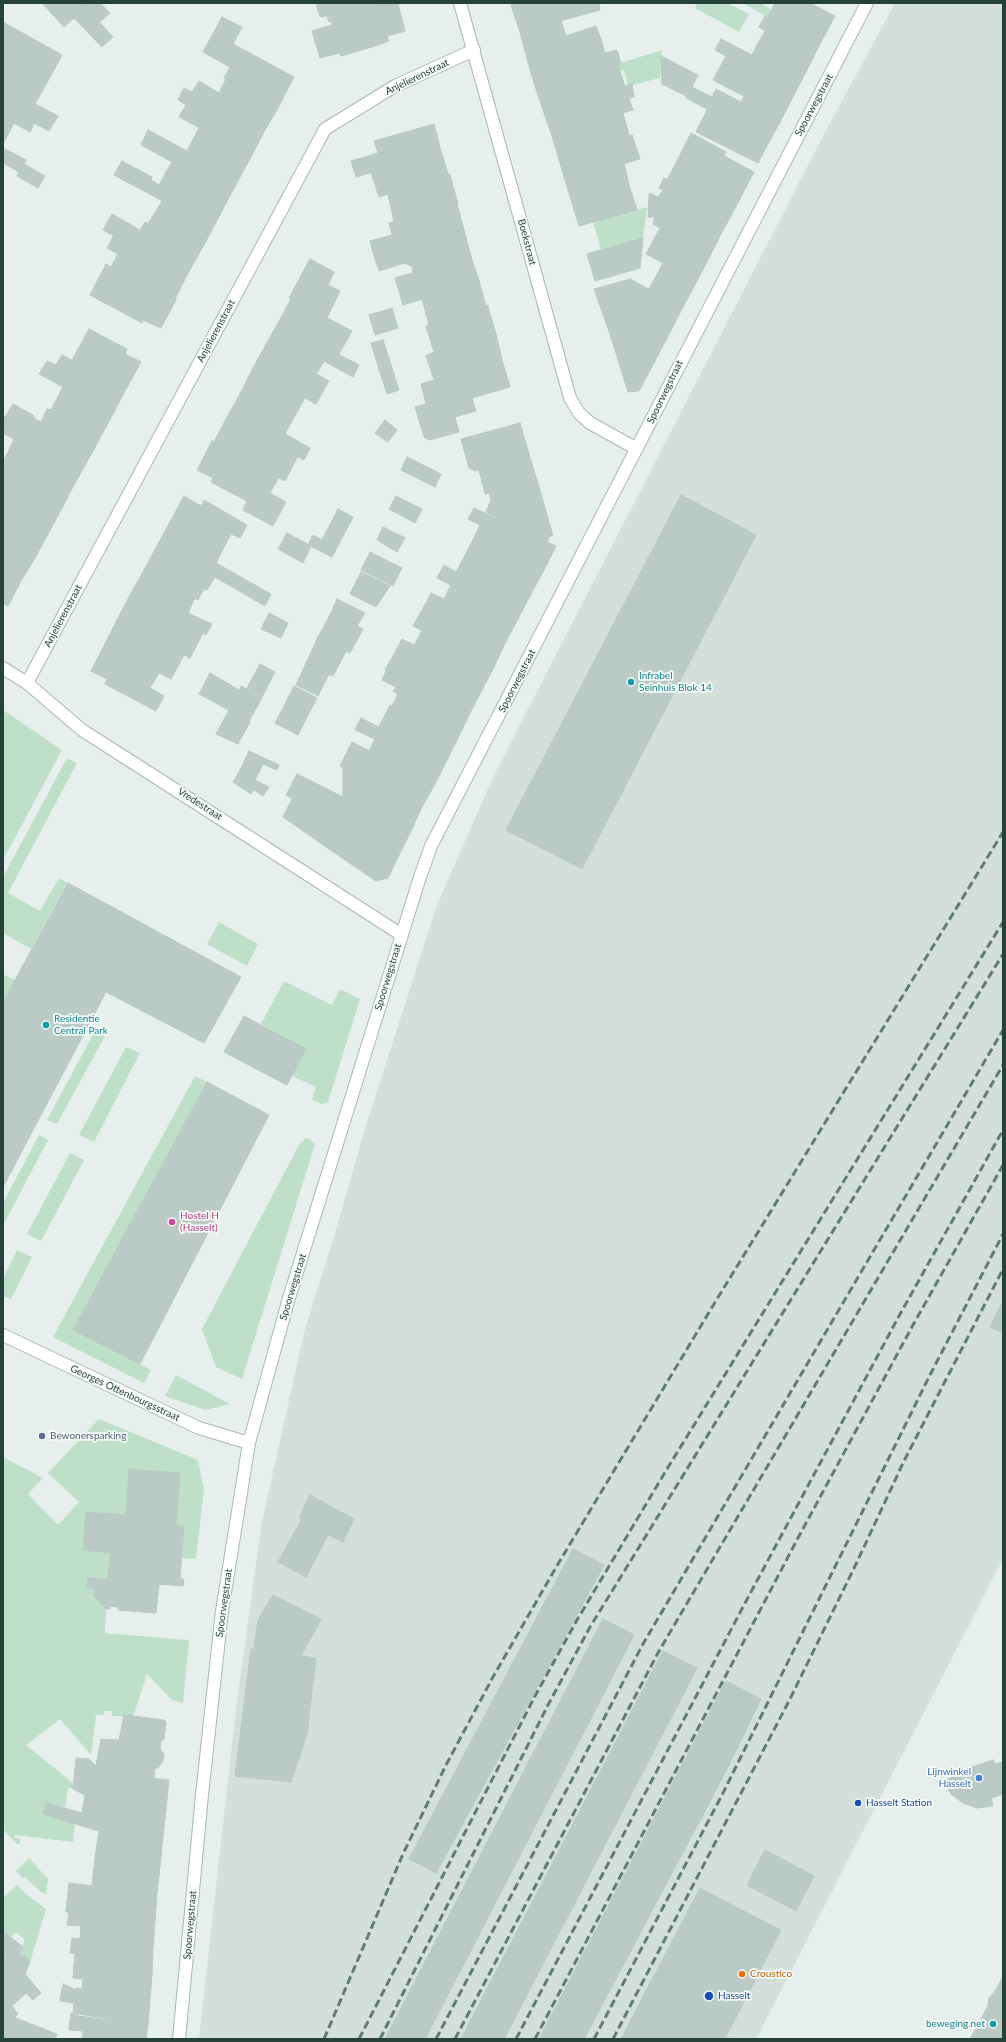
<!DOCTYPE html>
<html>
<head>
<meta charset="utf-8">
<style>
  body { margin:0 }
  #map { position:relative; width:1006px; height:2042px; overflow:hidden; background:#e6efeb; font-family:Lato,sans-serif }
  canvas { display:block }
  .frame { position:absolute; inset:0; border:4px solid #24423a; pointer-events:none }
</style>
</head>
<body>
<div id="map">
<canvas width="1006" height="2042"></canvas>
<div class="frame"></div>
</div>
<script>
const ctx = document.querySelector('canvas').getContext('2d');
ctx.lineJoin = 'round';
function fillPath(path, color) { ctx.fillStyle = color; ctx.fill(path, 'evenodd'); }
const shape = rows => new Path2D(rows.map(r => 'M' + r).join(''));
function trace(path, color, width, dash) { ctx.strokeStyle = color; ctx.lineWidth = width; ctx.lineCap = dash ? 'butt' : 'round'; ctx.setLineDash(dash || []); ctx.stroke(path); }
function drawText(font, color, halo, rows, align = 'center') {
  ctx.font = font + ' Lato,sans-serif'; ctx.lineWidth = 3.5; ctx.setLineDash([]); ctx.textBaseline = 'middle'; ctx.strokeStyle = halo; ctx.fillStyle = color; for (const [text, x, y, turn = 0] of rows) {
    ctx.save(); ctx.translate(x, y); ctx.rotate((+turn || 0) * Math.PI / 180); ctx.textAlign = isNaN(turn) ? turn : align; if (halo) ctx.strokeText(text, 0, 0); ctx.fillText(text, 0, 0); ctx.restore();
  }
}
const built = shape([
  [895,3,1003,3,1003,1559,756,2039,199,2039,236,1709,261,1527,305,1329,335,1233,367,1122,437,905,494,775,823,136]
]);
const green = shape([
  [697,3,727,3,749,14,739,32,695,8],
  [742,3,760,3,772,10,768,17],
  [662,50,660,78,628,86,624,70,620,71,618,64],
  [647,207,643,238,601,250,593,222],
  [3,710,62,750,3,860],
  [67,758,77,763,8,893,40,911,59,878,67,883,31,949,3,933,3,877],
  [219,922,258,944,247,966,207,944],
  [3,974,15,980,3,1002],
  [284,981,332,1005,340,989,360,999,328,1102,322,1104,312,1100,316,1087,292,1076,306,1049,261,1024],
  [96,1029,106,1034,57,1124,47,1120],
  [126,1047,140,1053,94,1142,79,1135],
  [195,1076,207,1082,74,1330,151,1370,144,1383,53,1337],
  [39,1135,48,1140,5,1222,3,1221,3,1203],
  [309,1138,315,1144,242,1379,216,1367,202,1329,300,1143,305,1139],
  [70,1153,84,1160,41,1241,27,1234],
  [17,1250,32,1257,11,1299,3,1296,3,1279],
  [176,1375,230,1404,205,1410,165,1396],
  [99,1419,198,1460,204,1489,196,1559,182,1558,184,1526,176,1526,179,1473,129,1469,126,1515,86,1512,83,1550,111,1553,107,1580,87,1588,95,1589,106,1609,105,1633,189,1640,183,1703,172,1700,147,1674,133,1717,112,1716,112,1711,105,1711,104,1715,96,1715,91,1755,60,1719,26,1745,73,1783,73,1789,68,1787,65,1808,46,1803,43,1813,75,1824,73,1842,15,1835,14,1838,20,1839,20,1844,17,1844,3,1829,3,1457,43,1478,28,1494,58,1525,79,1502,48,1473],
  [29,1858,48,1879,46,1894,41,1892,25,1877,23,1879,16,1871],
  [17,1885,31,1898,46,1909,30,1962,25,1956,22,1957,19,1953,25,1940,16,1932,11,1937,3,1931,3,1898]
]);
const building = shape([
  [42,3,82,3,113,37,102,47,74,18,64,27,42,3],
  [82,3,100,3,110,13,100,22,82,3],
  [316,3,390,3,329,22,327,16,320,17,316,3],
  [390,3,398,3,405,31,387,36,389,41,372,47,341,56,340,53,320,58,312,31,332,25,331,21,390,3],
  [518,3,599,3,600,10,520,32,511,5,518,3],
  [775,3,810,3,835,16,820,44,768,17,775,3],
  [765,16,820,44,808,68,758,43,765,31,759,27,765,16],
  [222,17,242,27,233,44,294,77,278,108,224,78,230,67,203,52,222,17],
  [561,21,566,36,596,26,601,39,527,59,520,32,561,21],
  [3,22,62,55,49,79,3,55,3,22],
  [601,39,605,53,617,50,621,63,535,86,527,59,601,39],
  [721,39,752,55,758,43,808,68,795,93,715,50,721,39],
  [3,55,49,79,35,104,3,87,3,55],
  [661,56,698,75,692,87,712,97,716,89,780,122,769,142,686,98,686,96,662,84,661,56],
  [726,56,795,93,780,122,741,102,744,96,713,80,726,56],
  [618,64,625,87,543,110,535,86,618,64],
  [226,79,278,108,265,130,192,92,199,81,219,93,226,79],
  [632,84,634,97,629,98,633,110,551,133,543,110,632,84],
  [3,87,58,116,49,131,34,123,30,132,3,117,3,87],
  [184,88,265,130,252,155,179,117,186,105,178,100,184,88],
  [707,110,769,142,758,163,696,132,707,110],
  [623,113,629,135,558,156,551,133,623,113],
  [3,117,14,123,3,144,3,117],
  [434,124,441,151,356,177,351,161,378,153,374,141,434,124],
  [199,128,252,155,239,179,187,151,199,128],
  [148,130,239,179,225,205,166,172,172,162,141,145,148,130],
  [691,133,726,152,724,156,754,172,743,193,678,159,691,133],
  [632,135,640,159,565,180,558,156,632,135],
  [3,148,26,160,24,164,45,176,38,188,17,176,19,172,3,163,3,148],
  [441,151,448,174,450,175,379,197,371,172,441,151],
  [678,159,743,193,732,214,667,180,678,159],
  [122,161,152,177,151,180,159,185,166,172,225,205,213,228,114,175,122,161],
  [624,163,629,185,572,203,565,180,624,163],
  [450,175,458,204,394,222,388,194,450,175],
  [664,178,732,214,721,234,649,196,650,193,658,197,663,190,659,188,664,178],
  [629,185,637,210,579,226,572,203,629,185],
  [649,196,721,234,710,256,653,224,655,217,648,217,649,196],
  [162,201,213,228,200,252,148,224,162,201],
  [457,204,464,230,374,256,370,241,392,235,389,223,457,204],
  [112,214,140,230,145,222,200,252,187,275,103,230,112,214],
  [660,228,710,256,697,281,646,254,660,228],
  [464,230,471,256,413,273,412,266,404,263,379,271,374,256,464,230],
  [114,235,187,275,175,299,111,267,118,254,107,248,114,235],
  [643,238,640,268,595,281,587,254,643,238],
  [471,256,479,281,403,305,395,278,471,256],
  [310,259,334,272,328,285,340,291,327,318,289,298,310,259],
  [663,263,697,281,683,307,649,289,663,263],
  [106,264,176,300,161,328,143,320,142,323,90,295,106,264],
  [630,279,654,292,637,325,610,334,594,289,630,279],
  [479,281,486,306,488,305,488,307,429,325,422,299,479,281],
  [654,292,683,307,665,342,638,328,637,325,654,292],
  [291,299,352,331,339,354,278,323,291,299],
  [488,307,496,334,434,352,426,326,488,307],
  [392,308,398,328,375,335,369,315,392,308],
  [278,323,359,365,353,377,324,361,317,373,265,346,278,323],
  [637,325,638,328,665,342,639,391,628,392,610,334,637,325],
  [89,329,127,349,125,354,141,362,126,389,72,360,89,329],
  [496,334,502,360,434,380,426,355,496,334],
  [383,340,391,365,379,369,371,343,383,340],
  [265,346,329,381,316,404,252,370,265,346],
  [62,355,126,389,113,414,39,374,47,361,56,365,62,355],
  [502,360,510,387,472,398,476,411,421,427,415,407,426,404,421,384,502,360],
  [391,365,399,390,387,394,379,369,391,365],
  [252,370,305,398,292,421,240,394,252,370],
  [63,387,113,414,100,438,47,409,51,410,63,387],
  [240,394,292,421,285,434,310,448,304,460,226,419,240,394],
  [13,404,33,415,35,419,41,422,47,409,100,438,88,460,5,417,13,404],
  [3,416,88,460,74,485,9,450,14,439,3,433,3,416],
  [455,417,459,432,429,440,424,437,421,427,455,417],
  [226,419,298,456,285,481,214,442,226,419],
  [385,420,397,430,388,442,375,433,385,420],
  [520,423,529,454,476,471,469,468,461,439,520,423],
  [212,441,279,477,270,493,286,502,273,526,243,510,247,501,211,482,213,478,197,470,212,441],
  [9,450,74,485,62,508,3,477,3,462,9,450],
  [529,454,539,487,491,500,489,493,485,494,479,470,529,454],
  [407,457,441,474,435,487,401,470,407,457],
  [3,477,62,508,48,534,3,509,3,477],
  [539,487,553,536,550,536,547,542,486,512,491,500,539,487],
  [681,495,756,535,582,869,506,830,681,495],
  [184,496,201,506,204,500,247,525,240,538,231,534,222,551,170,522,184,496],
  [396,496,422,509,415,523,389,509,396,496],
  [474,508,556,546,544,570,475,536,480,525,468,519,474,508],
  [3,509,48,534,35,558,3,540,3,509],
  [338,509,353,517,332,557,308,545,313,535,322,540,338,509],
  [170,522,222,551,216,563,271,594,265,606,158,544,170,522],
  [383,527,405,538,397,552,377,540,383,527],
  [287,533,311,546,303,563,278,549,287,533],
  [475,536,544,570,530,596,462,561,475,536],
  [3,540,35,558,21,581,3,571,3,540],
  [158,544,215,577,207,590,204,589,198,600,144,570,158,544],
  [370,552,402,568,393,586,361,570,370,552],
  [462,561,530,596,518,619,437,578,444,565,456,572,462,561],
  [144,570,195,598,188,613,212,624,206,635,130,595,144,570],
  [3,571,21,581,8,606,3,603,3,571],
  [361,572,390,586,376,607,350,594,361,572],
  [451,585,518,619,505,643,426,603,431,593,444,599,451,585],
  [130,595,203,633,190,658,117,620,130,595],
  [337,599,365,613,357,626,331,613,337,599],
  [426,603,505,643,494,667,413,626,426,603],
  [269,613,288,623,281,638,261,629,269,613],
  [331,613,363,629,350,653,318,637,331,613],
  [117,620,184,655,171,679,105,644,117,620],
  [422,631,494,667,482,690,398,647,402,639,414,645,422,631],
  [318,637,346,651,333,676,306,663,318,637],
  [105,644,159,673,150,688,164,696,156,711,105,684,107,679,91,671,105,644],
  [398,647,482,690,470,713,385,670,398,647],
  [306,663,329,674,318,696,296,685,306,663],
  [260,664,275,672,262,697,247,688,260,664],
  [386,671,470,713,458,738,392,706,398,694,393,691,396,687,382,680,386,671],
  [210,673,239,690,241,686,262,698,249,721,199,694,210,673],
  [294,686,317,698,306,719,283,708,294,686],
  [390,705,458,738,446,762,379,727,390,705],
  [283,708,306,719,298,735,275,723,283,708],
  [229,710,250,722,238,744,216,734,229,710],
  [361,718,446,762,435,784,369,751,375,739,355,730,361,718],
  [352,742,435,784,422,807,340,766,352,742],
  [249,751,279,765,277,770,263,764,255,780,239,772,249,751],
  [343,768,422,807,411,831,343,797,343,768],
  [239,772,269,787,263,796,254,790,251,794,233,782,239,772],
  [297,774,411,831,399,855,286,795,297,774],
  [292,799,342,825,329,849,283,817,292,799],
  [342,825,399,855,388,878,376,881,329,849,342,825],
  [68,883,241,977,204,1043,106,992,3,1187,3,1002,68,883],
  [244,1016,306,1049,287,1085,224,1052,244,1016],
  [207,1082,269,1115,140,1364,73,1330,207,1082],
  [1003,1301,1003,1327,1001,1332,990,1327,1003,1301],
  [129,1469,180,1473,176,1526,184,1526,180,1579,184,1579,183,1586,107,1580,111,1553,83,1550,86,1512,126,1515,129,1469],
  [310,1495,354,1519,343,1542,328,1535,306,1577,278,1562,302,1519,299,1518,310,1495],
  [573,1549,604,1565,436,1873,409,1859,573,1549],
  [88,1578,159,1584,156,1613,118,1610,118,1607,110,1606,110,1609,106,1609,94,1596,95,1589,87,1588,88,1578],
  [273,1595,321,1619,301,1656,254,1650,258,1620,273,1595],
  [603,1619,634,1635,425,2039,385,2039,603,1619],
  [251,1649,316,1658,307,1734,291,1782,235,1776,251,1649],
  [663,1651,697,1668,504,2039,461,2039,663,1651],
  [726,1681,761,1699,726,1771,584,2039,539,2039,726,1681],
  [124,1715,164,1720,166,1722,164,1739,161,1741,160,1749,164,1754,163,1761,158,1768,155,1768,154,1778,103,1773,96,1766,101,1739,119,1740,124,1715],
  [76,1758,89,1759,103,1773,169,1780,166,1809,99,1802,73,1789,76,1758],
  [993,1760,995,1764,1003,1762,1003,1794,992,1798,991,1796,972,1796,961,1788,954,1776,952,1776,951,1774,993,1760],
  [954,1776,961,1788,968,1794,982,1797,991,1796,993,1806,977,1808,963,1803,951,1794,944,1781,954,1776],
  [85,1795,99,1802,166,1809,163,1837,95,1830,43,1814,46,1803,82,1813,85,1795],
  [99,1831,163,1837,160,1866,95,1858,99,1831],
  [765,1850,814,1876,796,1911,747,1885,765,1850],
  [95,1858,160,1866,157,1894,92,1885,95,1858],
  [69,1883,157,1894,155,1921,66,1912,69,1883],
  [700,1888,726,1902,655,2039,621,2039,700,1888],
  [726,1902,781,1930,725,2039,655,2039,726,1902],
  [69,1912,155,1921,153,1948,80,1938,81,1926,67,1925,69,1912],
  [3,1931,19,1944,3,1964,3,1931],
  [72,1938,153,1948,152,1974,74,1964,75,1954,70,1953,72,1938],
  [19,1944,23,1947,19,1953,22,1957,25,1956,30,1962,25,1974,3,1996,3,1964,19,1944],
  [74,1964,152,1974,150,1999,82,1989,83,1979,73,1978,74,1964],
  [25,1974,41,1993,33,2000,26,1993,12,2006,18,2014,3,2029,3,1996,25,1974],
  [1003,1976,1003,1987,994,2001,992,2009,975,2039,970,2039,988,2006,989,1998,996,1990,1003,1976],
  [63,1984,76,1990,76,1988,82,1989,150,1999,148,2025,73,2013,74,2003,60,2001,63,1984],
  [1003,1987,1003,2039,975,2039,992,2009,995,1998,1003,1987],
  [71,2013,79,2016,148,2025,146,2039,82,2039,83,2031,69,2030,71,2013],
  [15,2018,26,2022,23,2039,3,2039,3,2029,15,2018],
  [26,2022,57,2034,55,2039,23,2039,26,2022]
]);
const street = shape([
  [460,3,570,398,579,413,590,423,637,449],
  [3,668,27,683,82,730,402,935],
  [27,683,325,129,395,86,474,50],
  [3,1335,199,1428,249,1443],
  [179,2039,202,1795,222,1611,249,1443,289,1298,419,880,431,846,867,3]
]);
const rail = shape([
  [324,2039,403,1854,446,1765,493,1677,558,1564,714,1304,1003,832],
  [359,2039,534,1698,577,1620,667,1469,1003,922],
  [380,2039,548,1705,590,1627,1003,954],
  [436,2039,643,1644,1003,1030],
  [455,2039,659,1651,1003,1065],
  [516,2039,744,1605,899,1316,1003,1130],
  [535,2039,798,1538,913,1325,1003,1165],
  [594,2039,722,1795,930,1375,1003,1234],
  [613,2039,790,1699,857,1562,904,1461,1003,1269]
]);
const markers = [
  [631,682,4,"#0f9aa8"],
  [46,1025,4,"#0f9aa8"],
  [172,1222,4,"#d1479c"],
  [42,1436,4,"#5c6f8a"],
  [979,1778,4,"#3f7fe0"],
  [858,1803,4,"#1a4fb4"],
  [742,1974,4,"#e8710a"],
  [709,1996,5,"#1a4fb4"],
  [993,2024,4,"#0f9aa8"]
];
const streetNames = [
  ["Anjelierenstraat",417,77,-26],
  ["Spoorwegstraat",814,105,-62],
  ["Boekstraat",527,242,75],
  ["Anjelierenstraat",216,331,-62],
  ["Spoorwegstraat",665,392,-64],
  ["Anjelierenstraat",63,616,-62],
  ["Spoorwegstraat",517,681,-63],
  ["Vredestraat",200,804,33],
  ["Spoorwegstraat",388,977,-73],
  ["Spoorwegstraat",293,1287,-73],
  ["Georges Ottenbourgsstraat",125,1393,25],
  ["Spoorwegstraat",224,1603,-82],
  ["Spoorwegstraat",190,1925,-85]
];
const cultureNames = [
  ["Infrabel",639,676],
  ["Seinhuis Blok 14",639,688],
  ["Residentie",54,1019],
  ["Central Park",54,1031],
  ["beweging.net",985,2024,"right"]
];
const hotelNames = [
  ["Hostel H",180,1216],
  ["(Hasselt)",180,1228]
];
const serviceNames = [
  ["Bewonersparking",50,1436]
];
const shopNames = [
  ["Lijnwinkel",971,1772],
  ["Hasselt",971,1784]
];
const transitNames = [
  ["Hasselt Station",866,1803],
  ["Hasselt",718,1996]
];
const foodNames = [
  ["Croustico",750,1974]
];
fillPath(built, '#d4dfda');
fillPath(green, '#bfe0c8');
fillPath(building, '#bbcac4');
trace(building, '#b8c9c2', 1);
trace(street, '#a8b8b2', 14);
trace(street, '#fff', 12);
trace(rail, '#5f7d75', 3, [8, 4]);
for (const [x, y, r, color] of markers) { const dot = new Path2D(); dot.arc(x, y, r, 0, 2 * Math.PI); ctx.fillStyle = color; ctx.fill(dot); trace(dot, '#f7fbf9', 1.5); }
drawText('10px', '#24423a', '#f7fbf9', streetNames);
drawText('10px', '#0d838f', '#f7fbf9', cultureNames, 'left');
drawText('10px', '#b23c85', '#f7fbf9', hotelNames, 'left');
drawText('10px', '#4e5e75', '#f7fbf9', serviceNames, 'left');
drawText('10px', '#366cbe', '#f7fbf9', shopNames, 'right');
drawText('10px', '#164399', '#f7fbf9', transitNames, 'left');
drawText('10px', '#c56008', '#f7fbf9', foodNames, 'left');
</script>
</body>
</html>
